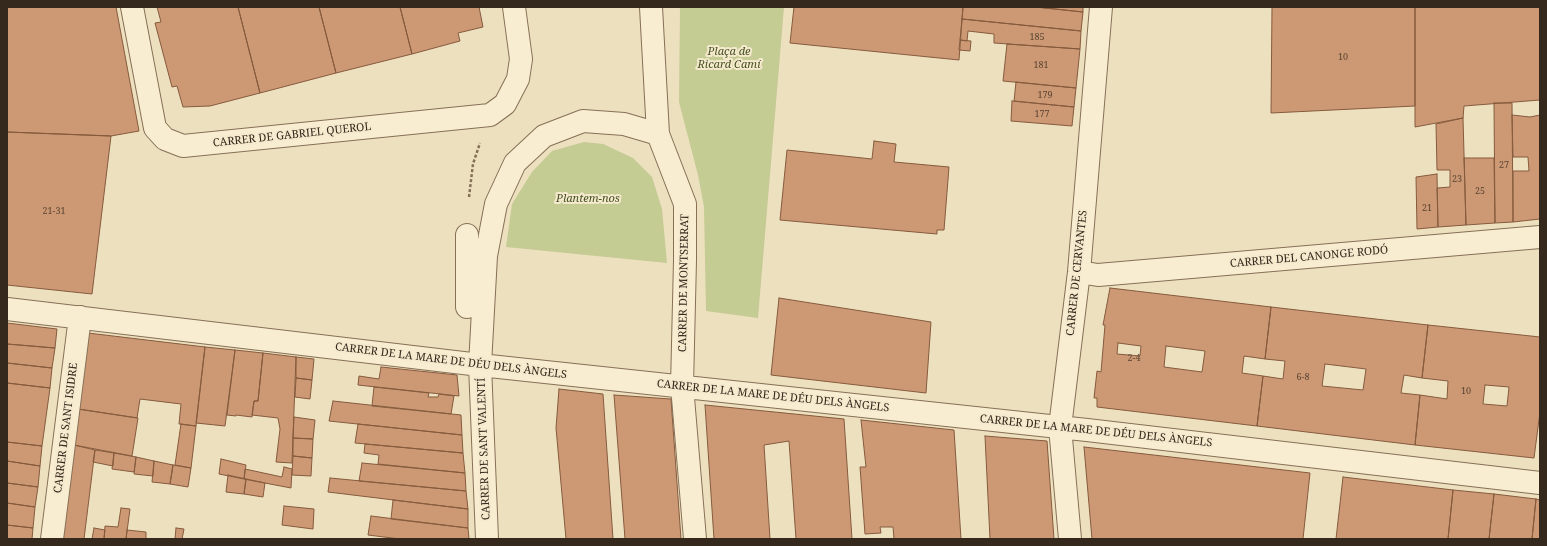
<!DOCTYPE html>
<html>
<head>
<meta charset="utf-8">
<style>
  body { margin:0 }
  #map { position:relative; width:1547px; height:546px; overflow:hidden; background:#ede0bf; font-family:"Noto Serif",serif }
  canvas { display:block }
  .frame { position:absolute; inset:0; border:8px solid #35281c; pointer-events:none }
</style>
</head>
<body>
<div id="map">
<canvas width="1547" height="546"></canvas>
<div class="frame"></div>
</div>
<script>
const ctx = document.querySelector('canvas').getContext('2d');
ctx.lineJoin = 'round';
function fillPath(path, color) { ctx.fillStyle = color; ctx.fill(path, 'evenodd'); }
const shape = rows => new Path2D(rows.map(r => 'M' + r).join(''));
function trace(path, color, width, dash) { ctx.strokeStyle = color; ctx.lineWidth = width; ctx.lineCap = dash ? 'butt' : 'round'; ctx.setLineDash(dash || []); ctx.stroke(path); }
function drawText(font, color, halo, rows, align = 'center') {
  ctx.font = font + ' "Noto Serif",serif'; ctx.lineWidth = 4; ctx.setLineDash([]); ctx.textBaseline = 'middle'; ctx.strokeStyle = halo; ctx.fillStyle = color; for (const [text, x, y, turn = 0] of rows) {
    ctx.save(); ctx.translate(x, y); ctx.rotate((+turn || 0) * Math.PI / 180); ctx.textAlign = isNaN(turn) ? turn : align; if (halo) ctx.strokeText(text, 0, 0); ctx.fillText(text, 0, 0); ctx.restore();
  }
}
const green = shape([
  [680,7,784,7,758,318,706,311,704,207,698,175,679,102],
  [584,142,603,144,633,158,652,177,662,209,667,263,506,247,512,204,532,172,552,151]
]);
const building = shape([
  [7,7,116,7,139,131,111,136,7,132,7,7],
  [157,7,238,7,260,93,210,106,183,107,177,86,172,87,155,23,161,22,157,7],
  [238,7,319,7,336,73,260,93,238,7],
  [319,7,400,7,412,54,336,73,319,7],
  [400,7,479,7,483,27,458,33,460,41,412,54,400,7],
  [794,7,963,7,959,60,790,43,794,7],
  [963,7,1036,7,1083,12,1081,31,962,19,963,7],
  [1036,7,1083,7,1083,12,1036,7],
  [1272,7,1415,7,1415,106,1271,113,1272,7],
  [1415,7,1540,7,1540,100,1464,106,1463,118,1415,127,1415,7],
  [962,19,1081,31,1080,49,994,43,994,34,968,31,967,41,960,40,962,19],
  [960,40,971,41,970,51,959,50,960,40],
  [1007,44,1080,49,1076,88,1003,81,1007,44],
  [1016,82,1076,88,1074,107,1014,101,1016,82],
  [1012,101,1074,107,1072,126,1011,121,1012,101],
  [1494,103,1512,103,1513,222,1495,223,1494,103],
  [1512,115,1530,117,1540,115,1540,219,1513,222,1513,171,1529,171,1528,157,1513,157,1512,115],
  [1463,118,1466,225,1438,227,1437,188,1450,187,1450,170,1437,170,1436,124,1463,118],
  [7,132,111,136,92,294,7,285,7,132],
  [874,141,896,144,894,162,949,167,944,230,937,230,937,234,780,220,787,150,872,159,874,141],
  [1464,158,1494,158,1495,223,1466,225,1464,158],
  [1437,174,1438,227,1417,229,1416,177,1437,174],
  [1110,288,1271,307,1265,359,1244,356,1242,373,1263,376,1257,426,1097,407,1097,398,1094,398,1097,371,1101,372,1105,325,1103,325,1110,288],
  [1118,343,1141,346,1140,356,1117,354,1118,343],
  [1166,346,1205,351,1202,372,1164,367,1166,346],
  [779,298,931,322,926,393,771,375,779,298],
  [1271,307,1428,325,1422,378,1404,375,1401,393,1420,395,1415,445,1257,426,1263,376,1283,379,1285,361,1265,359,1271,307],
  [1325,364,1366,369,1363,390,1322,386,1325,364],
  [7,323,57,329,55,348,7,344,7,323],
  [1428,325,1540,337,1540,412,1534,458,1415,445,1420,395,1447,399,1448,381,1422,378,1428,325],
  [1485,385,1509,387,1507,406,1483,404,1485,385],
  [88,333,205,347,196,426,179,424,181,404,140,399,137,418,78,409,88,333],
  [7,344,55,348,52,368,7,363,7,344],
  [205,347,235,350,225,426,196,423,205,347],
  [235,350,263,353,258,401,254,401,252,417,236,415,236,416,227,415,235,350],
  [263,353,296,357,292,463,276,462,280,429,278,418,252,415,254,401,258,401,263,353],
  [296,357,314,359,312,380,296,378,296,357],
  [7,363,52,368,50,388,7,383,7,363],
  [381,367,457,375,459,396,358,385,359,376,379,379,381,367],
  [296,378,312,380,310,399,295,397,296,378],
  [7,383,50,388,42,446,7,442,7,383],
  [374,387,429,393,428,397,438,397,439,394,454,396,451,414,372,406,374,387],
  [559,389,603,394,613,539,566,539,556,428,559,389],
  [614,395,671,399,681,539,625,539,614,395],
  [333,401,461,415,462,435,329,421,333,401],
  [705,405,844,419,852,539,796,539,789,441,764,445,770,539,714,539,705,405],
  [78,409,138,418,132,456,74,445,78,409],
  [294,417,315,420,313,439,293,438,294,417],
  [861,420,954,430,961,539,894,539,893,527,880,527,881,533,865,534,860,467,866,467,861,420],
  [181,424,196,426,191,468,175,465,181,424],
  [358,424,462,435,463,453,355,443,358,424],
  [985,436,1047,441,1054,539,990,539,985,436],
  [293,438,313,439,312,458,293,456,293,438],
  [7,442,42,446,40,466,7,461,7,442],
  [365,444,463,453,465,473,378,464,379,455,364,453,365,444],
  [74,445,95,450,84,539,62,539,74,445],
  [1084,447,1310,473,1303,539,1092,539,1084,447],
  [95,450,114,453,113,466,93,462,95,450],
  [114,453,136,457,134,472,112,469,114,453],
  [293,456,312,458,311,476,292,475,293,456],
  [136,457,154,461,153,476,134,474,136,457],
  [221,459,246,465,244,479,219,474,221,459],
  [7,461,40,466,38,487,7,483,7,461],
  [154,461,173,465,170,484,152,482,154,461],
  [362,463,465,473,466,491,359,481,362,463],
  [173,465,191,468,188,487,170,484,173,465],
  [284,467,292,469,291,488,244,479,245,469,282,477,284,467],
  [228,475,246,479,244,494,226,492,228,475],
  [1343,477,1453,490,1448,539,1336,539,1343,477],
  [330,478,466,491,468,509,328,492,330,478],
  [246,479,265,483,263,497,244,494,246,479],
  [7,483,38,487,35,507,7,503,7,483],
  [1453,490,1494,494,1489,539,1448,539,1453,490],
  [1494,494,1536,499,1532,539,1489,539,1494,494],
  [1536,499,1540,500,1540,539,1532,539,1536,499],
  [393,500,468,509,468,528,391,519,393,500],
  [7,503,35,507,33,528,7,525,7,503],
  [284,506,314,509,313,529,282,525,284,506],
  [121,508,130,509,126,539,104,539,105,526,118,527,121,508],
  [371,516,468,528,469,539,400,539,368,535,371,516],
  [7,525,33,528,32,539,7,539,7,525],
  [94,528,105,530,104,539,92,539,94,528],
  [176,528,184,529,182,539,175,539,176,528],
  [127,530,146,532,146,539,126,539,127,530]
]);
const path = shape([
  [469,197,473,164,480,143]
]);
const street = shape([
  [132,7,155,128,165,139,183,146,490,115,505,104,518,79,521,59,514,7],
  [651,7,658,134,685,204,685,260,682,386,695,539],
  [1079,272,1098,275,1540,237],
  [467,307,467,235],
  [7,309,480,365,1087,430,1540,483],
  [52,539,80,317],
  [487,539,480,365,486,256,496,204,515,163,544,136,583,121,624,124,658,134],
  [1070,539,1060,427,1079,272,1101,7]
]);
const numberNames = [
  ["185",1037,37],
  ["10",1343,57],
  ["181",1041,65],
  ["179",1045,95],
  ["177",1042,114],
  ["27",1504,165],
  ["23",1457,179],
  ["25",1480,191],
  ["21",1427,208],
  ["21-31",54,211],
  ["2-4",1134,358],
  ["6-8",1303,377],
  ["10",1466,391]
];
const parkNames = [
  ["Plaça de",729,52],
  ["Ricard Camí",729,65],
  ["Plantem-nos",588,199]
];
const streetNames = [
  ["CARRER DE GABRIEL QUEROL",292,135,-6],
  ["CARRER DEL CANONGE RODÓ",1309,257,-5],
  ["CARRER DE CERVANTES",1077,273,-84],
  ["CARRER DE MONTSERRAT",684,283,-89],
  ["CARRER DE LA MARE DE DÉU DELS ÀNGELS",451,361,7],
  ["CARRER DE LA MARE DE DÉU DELS ÀNGELS",773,396,6],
  ["CARRER DE SANT ISIDRE",66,428,-83],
  ["CARRER DE LA MARE DE DÉU DELS ÀNGELS",1096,431,6],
  ["CARRER DE SANT VALENTÍ",484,449,-92]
];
fillPath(green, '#c4cb93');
fillPath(building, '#cc9974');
trace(building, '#855a3d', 1);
trace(street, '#867057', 24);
trace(path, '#867057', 2.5, [3, 2]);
trace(street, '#f8edd1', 22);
drawText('9px', '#5b4432', null, numberNames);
drawText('italic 11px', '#455122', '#f5eace', parkNames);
drawText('11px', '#35281c', '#f5eace', streetNames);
</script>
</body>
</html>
